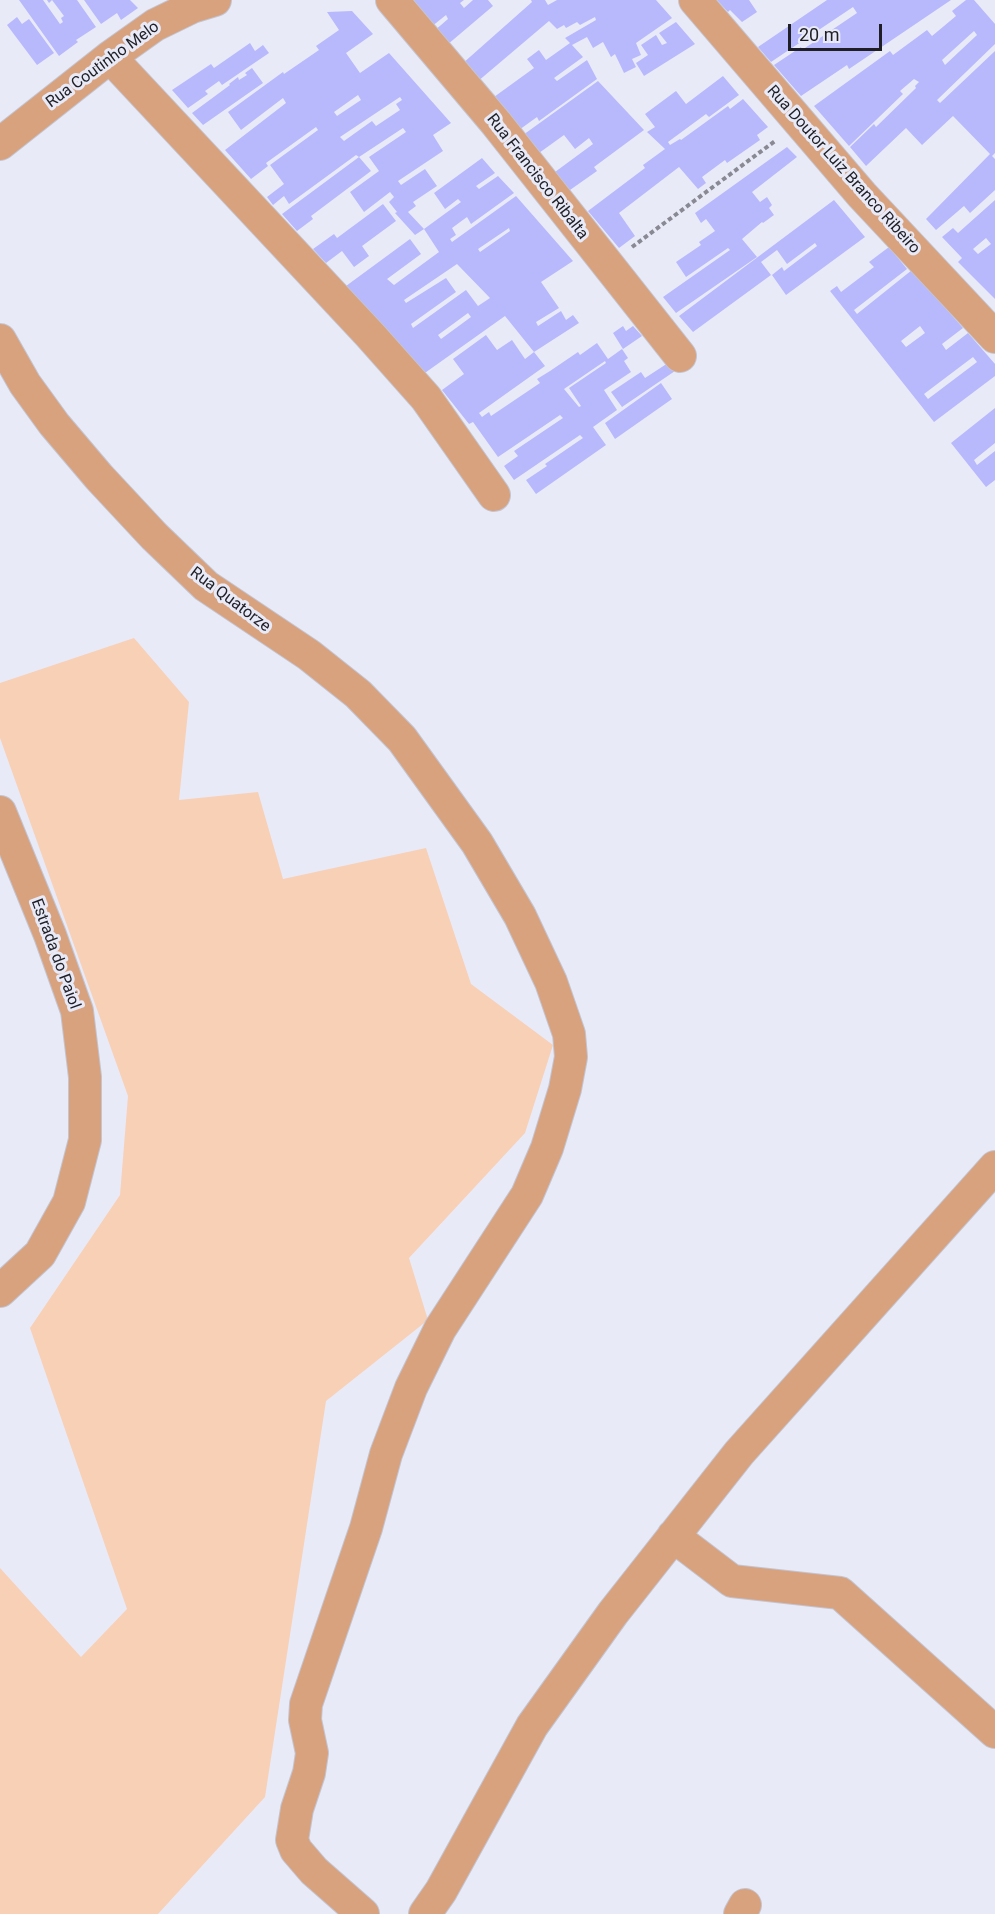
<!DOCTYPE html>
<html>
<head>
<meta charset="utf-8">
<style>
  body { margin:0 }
  #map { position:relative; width:995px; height:1914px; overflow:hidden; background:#e9eaf8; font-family:Roboto,sans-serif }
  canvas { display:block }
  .scale { position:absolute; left:788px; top:24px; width:94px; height:27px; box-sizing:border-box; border:3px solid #1e1e24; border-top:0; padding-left:8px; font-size:18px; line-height:21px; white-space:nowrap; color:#1e1e24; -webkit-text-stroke:4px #e9eaf8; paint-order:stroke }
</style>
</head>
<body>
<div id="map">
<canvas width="995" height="1914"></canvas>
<div class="scale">20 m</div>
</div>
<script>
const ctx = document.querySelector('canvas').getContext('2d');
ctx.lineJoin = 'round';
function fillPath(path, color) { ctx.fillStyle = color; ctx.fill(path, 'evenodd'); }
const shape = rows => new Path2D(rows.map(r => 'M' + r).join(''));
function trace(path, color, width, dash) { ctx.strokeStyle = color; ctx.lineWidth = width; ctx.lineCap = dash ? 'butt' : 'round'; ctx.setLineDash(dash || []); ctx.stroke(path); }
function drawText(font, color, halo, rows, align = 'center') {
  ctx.font = font + ' Roboto,sans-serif'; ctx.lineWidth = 6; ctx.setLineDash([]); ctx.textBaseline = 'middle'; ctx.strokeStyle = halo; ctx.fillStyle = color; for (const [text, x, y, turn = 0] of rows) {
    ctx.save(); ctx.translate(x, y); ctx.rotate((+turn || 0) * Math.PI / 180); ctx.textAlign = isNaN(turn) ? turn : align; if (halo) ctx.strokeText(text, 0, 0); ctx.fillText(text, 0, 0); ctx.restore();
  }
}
const green = shape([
  [134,638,189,702,179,800,258,792,283,879,426,848,471,984,553,1045,525,1133,409,1258,428,1320,326,1401,265,1797,158,1914,0,1914,0,1568,81,1657,127,1609,30,1328,120,1195,128,1096,0,738,0,683]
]);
const building = shape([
  [19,0,43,0,60,24,63,22,61,18,64,16,52,0,49,3,47,0,77,0,96,27,76,40,78,42,59,56],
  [84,0,130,0,138,8,121,20,117,13,101,24],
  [410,0,464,0,460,3,464,8,473,0,488,0,493,6,447,45,434,31,448,19,446,15,431,27],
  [531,0,545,0,548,5,557,0,656,0,672,18,636,43,641,55,632,59,636,67,624,73,615,54,611,57,603,42,593,48,587,37,572,45,583,57,554,78,557,81,587,60,597,79,539,121,537,117,519,130,494,97,534,68,527,59,539,50,546,60,570,43,565,38,596,20,595,17,580,25,577,22,566,28,564,25,557,29,549,21,477,82,462,64,532,2],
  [717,0,749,0,757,12,742,22,730,10,728,12],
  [827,0,951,0,849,69,847,65,801,96,774,65,801,47,802,50,857,13,853,7,771,62,758,47],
  [966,0,974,0,995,24,995,44,937,100,940,103,995,51,995,153,992,156,995,159,995,190,970,213,964,206,936,230,926,219,990,154,953,116,922,145,906,128,866,166,850,147,874,124,876,127,916,88,915,86,919,82,914,79,900,91,903,94,849,146,814,106,890,51,893,55,927,30,932,36,956,16,952,11],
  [974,31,977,35,945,65,942,60],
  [352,11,373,34,346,53,360,73,389,53,451,123,433,135,443,151,398,181,401,185,425,169,437,186,413,202,416,206,408,212,424,229,415,235,395,213,397,212,389,202,394,197,390,192,364,212,350,192,379,171,369,157,406,132,403,128,359,157,371,171,311,216,313,219,297,231,282,214,359,157,356,155,289,204,284,196,273,205,267,197,284,184,270,165,318,130,316,127,266,163,268,166,251,179,225,150,286,103,283,98,241,130,228,112,283,72,284,74,319,50,316,46,339,30,327,12],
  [358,95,361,100,337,116,334,112],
  [400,97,402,100,396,104,400,110,376,126,372,121,344,141,340,137],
  [17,17,22,24,29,19,54,53,37,65,7,25],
  [676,22,695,44,644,76,636,63,648,55,641,45,656,35,662,45,667,43,659,33],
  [250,43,255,51,263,45,269,53,222,85,219,81,205,91,208,94,188,108,172,90,211,64,214,68],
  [252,68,263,83,203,125,192,113,230,85,229,84,238,77,239,80,247,75,245,73],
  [723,76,739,95,709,117,706,114,668,142,670,145,680,139,681,140,728,106,730,109,743,99,768,127,757,135,760,140,727,163,725,160,702,177,706,183,698,189,679,167,619,213,635,236,619,248,588,211,645,168,643,165,665,149,647,132,655,127,645,114,676,91,686,104],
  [598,81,644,130,594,167,597,171,570,190,555,172,593,144,589,138,575,149,564,135,539,153,523,135],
  [787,147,797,157,752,192,760,202,767,197,772,205,769,208,774,215,763,223,762,222,742,239,757,257,676,313,663,297,730,250,728,248,686,277,676,262,701,245,699,242,715,231,706,219,701,223,695,213],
  [482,158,495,173,476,186,479,189,498,176,514,193,471,224,467,217,452,228,456,235,450,239,452,242,516,196,573,261,541,282,559,308,536,322,538,326,561,311,566,320,573,315,579,323,534,352,505,316,422,375,408,356,346,286,410,239,421,254,387,279,394,285,439,252,424,229,461,202,458,199,445,209,434,193],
  [509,228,510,231,480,252,478,249],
  [457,264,490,298,478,306,466,290,413,328,411,324,456,292,446,278,406,303,404,300],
  [468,313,471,317,441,339,438,335],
  [834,200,865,237,786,295,772,275,782,267,784,271,817,246,815,243,787,264,777,250,761,262,771,275,693,332,679,316],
  [995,200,995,299,958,262,962,258,942,237,953,228,958,233],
  [986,238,991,244,978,254,973,249],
  [383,204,396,221,362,246,369,256,354,267,342,251,326,263,313,249,334,234,337,238],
  [889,247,907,269,854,310,857,314,912,270,963,328,942,344,946,350,968,333,995,364,995,376,934,422,830,291,837,286,841,292,874,267,869,262],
  [920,326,925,333,906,347,901,341],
  [973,357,977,362,928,399,924,394],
  [623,326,626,331,633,326,642,336,623,349,613,333],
  [486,335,497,350,512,340,525,359,534,352,545,366,479,413,482,417,489,412,491,416,540,383,537,379,550,371,578,352,580,355,597,343,608,359,622,349,628,358,624,361,631,372,604,390,617,410,593,427,606,445,536,494,526,480,547,466,545,464,583,438,580,435,514,480,504,466,518,456,514,451,563,418,560,415,498,457,473,422,469,424,442,390,464,374,453,359],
  [605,361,606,363,569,388,581,406,579,407,564,389],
  [668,363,675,371,622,407,611,392,641,372,645,378],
  [661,383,672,399,615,439,605,423],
  [995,408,995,443,974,460,977,465,995,451,995,480,986,487,951,443]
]);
const path = shape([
  [632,247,775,141]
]);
const minor = shape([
  [392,0,496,123,680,356],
  [695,0,862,195,995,337],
  [110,57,370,335,426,398,494,495],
  [0,144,110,57,155,25,192,7,215,0],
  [0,340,25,384,54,424,99,477,154,536,206,586,309,655,358,694,402,739,477,843,520,916,551,982,569,1034,571,1057,565,1089,547,1148,527,1195,440,1329,411,1388,386,1454,366,1528,306,1704,305,1720,312,1753,309,1773,297,1809,292,1840,296,1850,314,1871,363,1914],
  [0,812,50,935,77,1011,85,1077,85,1140,69,1202,40,1254,0,1291],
  [673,1536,732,1581,840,1593,995,1732],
  [425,1914,441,1891,532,1726,613,1613,739,1453,995,1167],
  [740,1914,745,1905]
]);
const streetNames = [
  ["Rua Coutinho Melo",103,65,-36],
  ["Rua Doutor Luiz Branco Ribeiro",843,170,48],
  ["Rua Francisco Ribalta",537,177,52],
  ["Rua Quatorze",230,600,37],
  ["Estrada do Paiol",55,954,70]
];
fillPath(green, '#f8d0b6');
fillPath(building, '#b7b9fc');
trace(minor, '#c4c5d2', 34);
trace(path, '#888993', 4, [4.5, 3]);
trace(minor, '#d7a27d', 32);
drawText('16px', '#1e1e24', '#e9eaf8', streetNames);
</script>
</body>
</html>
